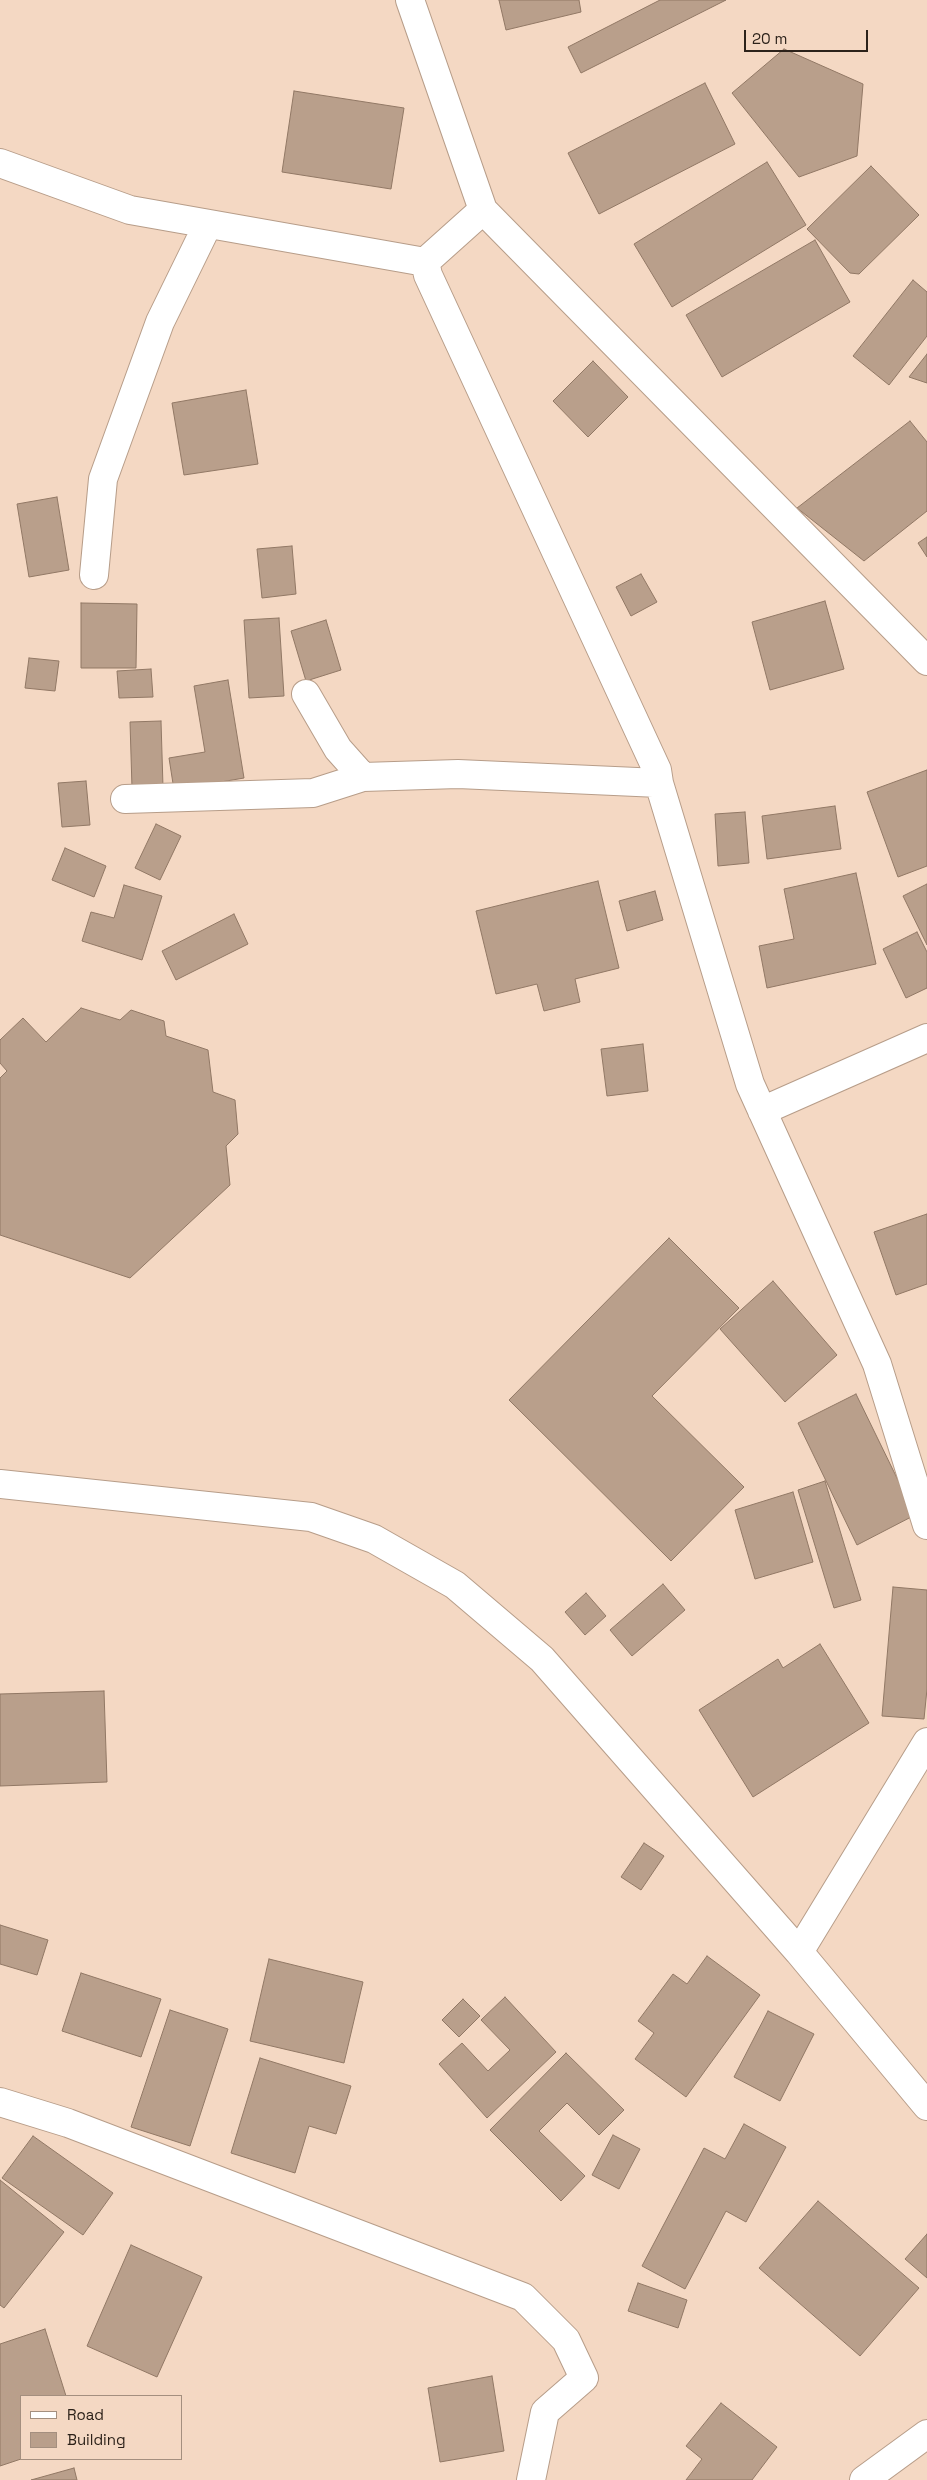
<!DOCTYPE html>
<html>
<head>
<meta charset="utf-8">
<style>
  body { margin:0 }
  #map { position:relative; width:927px; height:2480px; overflow:hidden; background:#f4d8c3; font-family:"Space Grotesk",sans-serif }
  canvas { display:block }
  .legend { position:absolute; left:20px; top:2395px; width:162px; height:65px; box-sizing:border-box; background:#f4d8c3; border:1px solid #a48f7f; margin:0; padding:6px 9px; list-style:none; font-size:15px; color:#2c221a }
  .legend li { display:flex; align-items:center; gap:10px; height:25px }
  .legend b { width:25px; border:1px solid #a48f7f }
  .scale { position:absolute; left:744px; top:30px; width:124px; height:22px; box-sizing:border-box; border:2px solid #2c221a; border-top:0; padding-left:6px; font-size:15px; line-height:18px; white-space:nowrap; color:#2c221a; -webkit-text-stroke:4px #f4d8c3; paint-order:stroke }
</style>
</head>
<body>
<div id="map">
<canvas width="927" height="2480"></canvas>
<ul class="legend">
<li><b style="height:6px;background:#fff"></b>Road</li>
<li><b style="height:14px;background:#b99f8b"></b>Building</li>
</ul>
<div class="scale">20 m</div>
</div>
<script>
const ctx = document.querySelector('canvas').getContext('2d');
ctx.lineJoin = 'round';
function fillPath(path, color) { ctx.fillStyle = color; ctx.fill(path, 'evenodd'); }
const shape = rows => new Path2D(rows.map(r => 'M' + r).join(''));
function trace(path, color, width, dash) { ctx.strokeStyle = color; ctx.lineWidth = width; ctx.lineCap = dash ? 'butt' : 'round'; ctx.setLineDash(dash || []); ctx.stroke(path); }
const building = shape([
  [499,0,579,0,581,12,506,30,499,0],
  [660,0,726,0,581,73,568,47,660,0],
  [784,49,863,84,857,156,799,177,732,93,784,49],
  [705,83,735,144,599,214,568,153,705,83],
  [294,91,404,108,391,189,282,172,294,91],
  [767,162,806,225,672,307,634,244,767,162],
  [871,166,919,215,859,274,850,273,807,229,871,166],
  [815,240,850,302,722,377,686,315,815,240],
  [913,280,927,292,927,336,889,385,853,356,913,280],
  [927,354,927,383,909,377,927,354],
  [593,361,628,397,588,437,553,401,593,361],
  [246,390,258,464,184,475,172,403,246,390],
  [910,421,927,442,927,511,864,561,797,508,910,421],
  [57,497,69,570,29,577,17,504,57,497],
  [927,537,927,557,918,543,927,537],
  [292,546,296,594,262,598,257,549,292,546],
  [641,574,657,602,631,616,616,587,641,574],
  [825,601,844,669,770,690,752,622,825,601],
  [81,603,137,604,136,668,81,668,81,603],
  [279,618,284,696,249,698,244,620,279,618],
  [326,620,341,670,306,681,291,631,326,620],
  [29,658,59,661,55,691,25,688,29,658],
  [151,669,153,697,119,698,117,671,151,669],
  [228,680,244,778,174,790,169,758,205,752,194,686,228,680],
  [161,721,163,787,132,788,130,722,161,721],
  [927,770,927,866,898,877,867,792,927,770],
  [86,781,90,825,62,827,58,783,86,781],
  [835,806,841,849,767,859,762,816,835,806],
  [745,812,749,863,718,866,715,814,745,812],
  [156,824,181,836,160,880,135,868,156,824],
  [65,848,106,866,94,897,52,880,65,848],
  [856,873,876,964,767,988,759,946,794,939,784,889,856,873],
  [598,881,619,968,575,979,580,1002,544,1011,537,984,496,994,476,911,598,881],
  [927,884,927,945,903,896,927,884],
  [124,885,162,896,142,960,82,941,91,912,114,918,124,885],
  [655,891,663,920,627,931,619,901,655,891],
  [234,914,248,944,176,980,162,951,234,914],
  [917,932,927,952,927,988,906,998,883,949,917,932],
  [81,1008,120,1020,131,1010,164,1021,166,1036,208,1050,213,1092,235,1100,238,1134,226,1146,230,1185,130,1278,0,1235,0,1078,7,1071,0,1063,0,1040,23,1018,46,1042,81,1008],
  [643,1044,648,1091,607,1096,601,1049,643,1044],
  [927,1214,927,1284,896,1295,874,1232,927,1214],
  [669,1238,739,1308,652,1396,744,1487,671,1561,509,1400,669,1238],
  [773,1281,837,1355,785,1402,720,1329,773,1281],
  [856,1394,915,1515,857,1545,798,1423,856,1394],
  [825,1481,861,1600,834,1608,798,1490,825,1481],
  [793,1492,813,1562,755,1579,735,1510,793,1492],
  [663,1584,685,1610,632,1656,610,1630,663,1584],
  [893,1587,927,1590,927,1689,924,1719,882,1716,893,1587],
  [586,1593,606,1616,585,1635,565,1612,586,1593],
  [820,1644,869,1723,753,1797,699,1710,778,1659,783,1668,820,1644],
  [104,1691,107,1782,0,1786,0,1694,104,1691],
  [644,1843,664,1856,641,1890,621,1877,644,1843],
  [0,1925,48,1940,37,1975,0,1964,0,1925],
  [707,1956,760,1995,686,2097,635,2059,654,2033,638,2021,673,1974,687,1984,707,1956],
  [269,1959,363,1982,344,2063,250,2041,269,1959],
  [81,1973,161,1999,141,2057,62,2031,81,1973],
  [505,1997,556,2052,487,2118,439,2064,462,2043,488,2071,510,2050,481,2020,505,1997],
  [463,1999,480,2016,459,2037,442,2020,463,1999],
  [170,2010,228,2029,190,2146,131,2127,170,2010],
  [768,2011,814,2034,780,2101,734,2077,768,2011],
  [566,2053,624,2110,599,2135,567,2103,539,2131,585,2176,561,2201,490,2130,566,2053],
  [260,2058,351,2086,336,2134,309,2126,295,2173,231,2153,260,2058],
  [744,2124,786,2147,746,2222,726,2211,685,2289,642,2266,704,2148,725,2159,744,2124],
  [613,2135,640,2149,619,2189,592,2175,613,2135],
  [33,2136,113,2193,83,2235,2,2178,33,2136],
  [0,2180,64,2232,4,2308,0,2305,0,2180],
  [818,2201,919,2288,860,2356,759,2268,818,2201],
  [927,2234,927,2278,905,2259,927,2234],
  [131,2245,202,2277,157,2377,87,2346,131,2245],
  [638,2283,687,2300,678,2328,628,2311,638,2283],
  [45,2329,66,2396,21,2396,21,2459,0,2466,0,2344,45,2329],
  [492,2376,504,2451,440,2462,428,2388,492,2376],
  [721,2403,777,2447,752,2480,686,2480,702,2459,686,2446,721,2403],
  [74,2468,77,2480,31,2480,74,2468]
]);
const minor = shape([
  [410,0,483,210,927,661],
  [0,163,130,210,425,262,483,210],
  [425,262,428,275,657,770,659,783,750,1084,877,1364,927,1525],
  [94,575,103,479,160,322,208,224],
  [306,694,338,749,363,777],
  [125,799,313,793,363,777,458,774,659,783],
  [762,1111,927,1038],
  [0,1484,311,1517,374,1539,455,1585,542,1659,799,1952,927,2106],
  [799,1952,927,1742],
  [0,2102,68,2123,523,2297,566,2340,584,2378,545,2412,531,2480],
  [864,2480,927,2434]
]);
fillPath(building, '#b99f8b');
trace(building, '#917865', 1);
trace(minor, '#b79d89', 30);
trace(minor, '#fff', 28);
</script>
</body>
</html>
